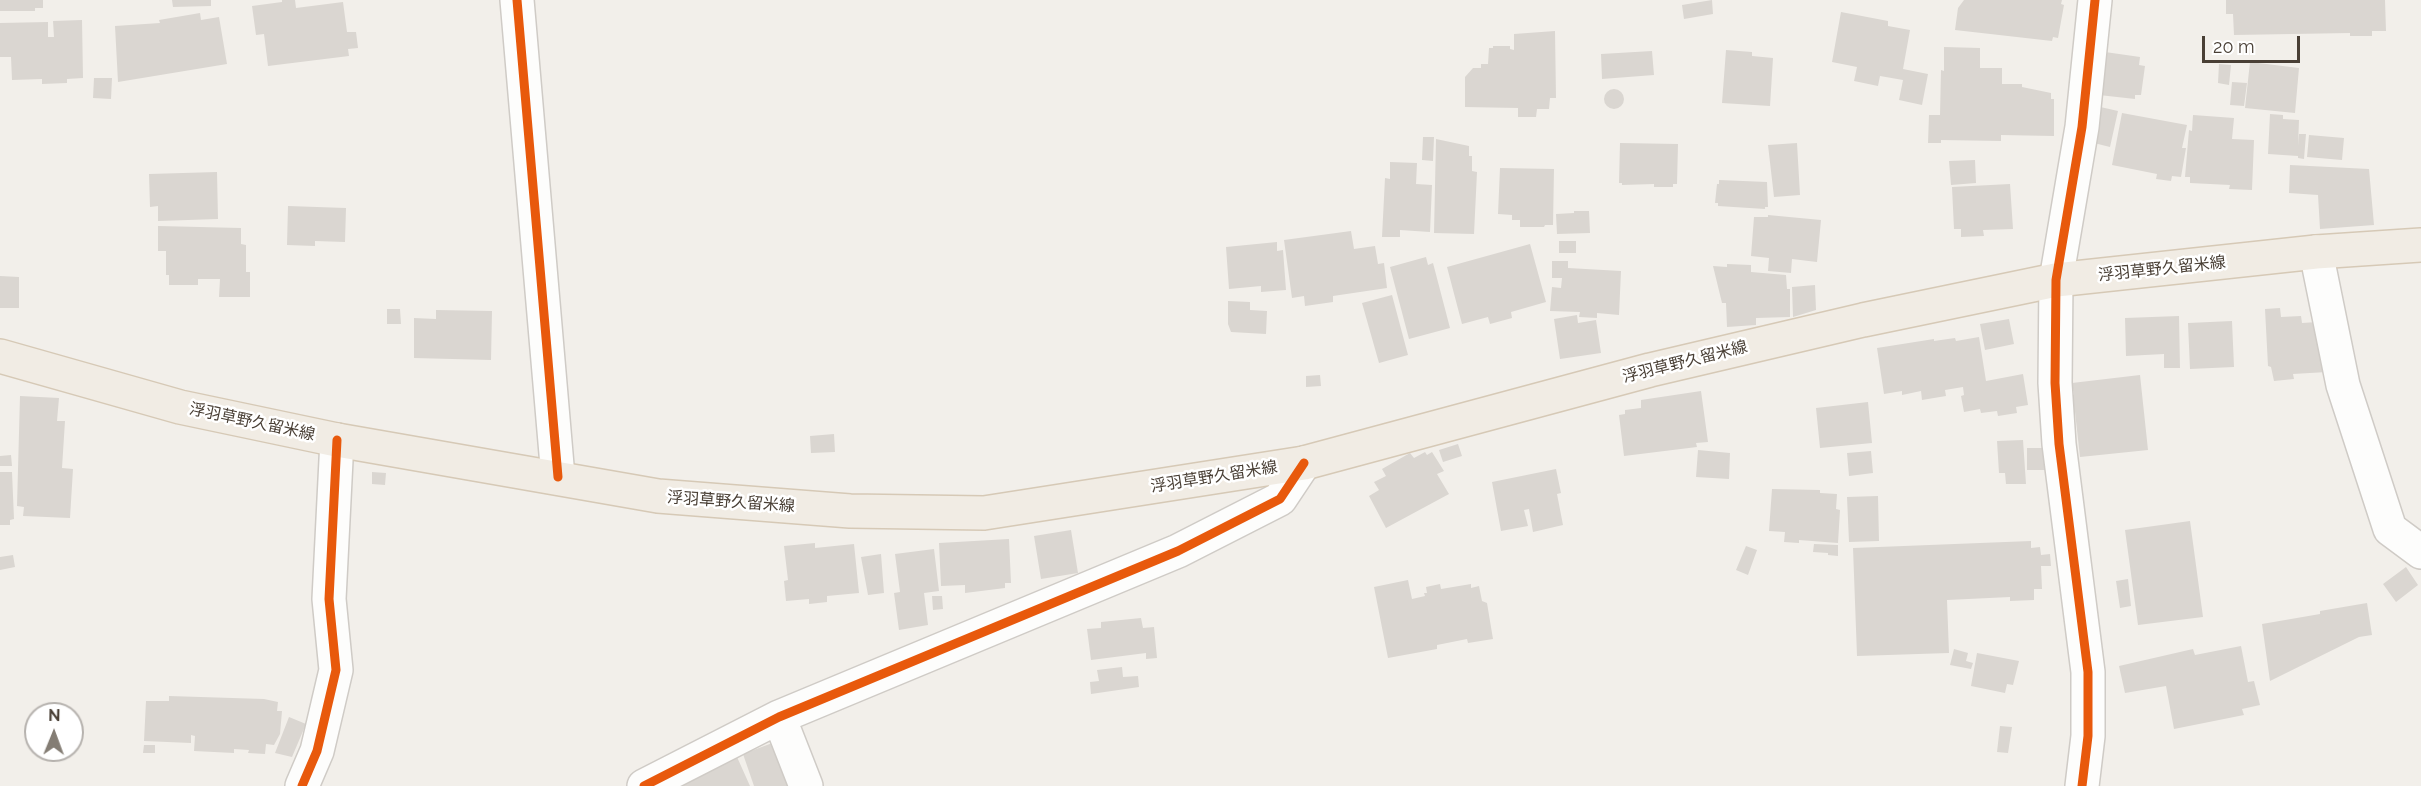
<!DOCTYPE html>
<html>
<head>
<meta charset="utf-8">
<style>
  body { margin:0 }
  #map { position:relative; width:2421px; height:786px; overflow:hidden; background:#f2efea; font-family:Raleway,sans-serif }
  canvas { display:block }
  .north { position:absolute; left:24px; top:702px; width:60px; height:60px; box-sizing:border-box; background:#fff; border:2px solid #b6b2ae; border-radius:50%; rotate:1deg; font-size:16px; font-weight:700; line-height:24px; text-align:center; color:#493f35 }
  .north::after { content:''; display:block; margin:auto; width:21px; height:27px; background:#847d74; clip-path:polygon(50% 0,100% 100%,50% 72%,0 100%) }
  .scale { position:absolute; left:2202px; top:36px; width:98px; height:27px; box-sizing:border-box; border:3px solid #493f35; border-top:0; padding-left:8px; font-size:18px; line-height:21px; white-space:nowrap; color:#493f35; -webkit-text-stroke:4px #fff; paint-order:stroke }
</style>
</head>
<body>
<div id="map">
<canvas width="2421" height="786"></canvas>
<div class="north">N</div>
<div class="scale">20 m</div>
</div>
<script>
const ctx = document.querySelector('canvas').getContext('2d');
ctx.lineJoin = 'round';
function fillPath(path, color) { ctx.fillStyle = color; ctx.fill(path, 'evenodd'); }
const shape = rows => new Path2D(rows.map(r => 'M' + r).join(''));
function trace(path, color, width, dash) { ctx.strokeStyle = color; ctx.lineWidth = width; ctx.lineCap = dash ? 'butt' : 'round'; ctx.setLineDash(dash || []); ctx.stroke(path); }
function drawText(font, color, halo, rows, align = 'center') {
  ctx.font = font + ' Raleway,"Noto Sans JP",sans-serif'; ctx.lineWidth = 5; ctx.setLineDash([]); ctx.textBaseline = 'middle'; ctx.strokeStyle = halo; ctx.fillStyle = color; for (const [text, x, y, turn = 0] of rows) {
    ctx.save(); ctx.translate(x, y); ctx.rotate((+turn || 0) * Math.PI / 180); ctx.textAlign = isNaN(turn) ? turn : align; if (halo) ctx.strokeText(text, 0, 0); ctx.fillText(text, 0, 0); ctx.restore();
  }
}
const building = shape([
  [0,0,43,0,43,8,35,8,35,11,0,11],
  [172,0,211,0,211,6,173,7],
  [282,0,295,0,296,8,343,2,347,32,356,32,358,48,348,49,349,56,268,66,264,34,256,35,252,6,282,2],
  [1712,0,1713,14,1684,19,1682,5],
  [1964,0,2062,0,2061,4,2064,5,2058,38,2053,37,2052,41,1955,30,1958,8],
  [2226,0,2385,0,2386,31,2372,31,2372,36,2350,36,2350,33,2234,35,2233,14,2226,14],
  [1841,12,1888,21,1888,26,1910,30,1903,69,1928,74,1922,105,1899,100,1903,80,1880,76,1878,86,1854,81,1857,67,1832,62],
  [200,13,201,20,219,17,227,64,118,82,115,26,160,23,159,20],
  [82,20,83,78,67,79,67,83,42,84,42,79,12,80,11,57,0,57,0,23,48,22,48,37,54,37,53,21],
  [1555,31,1556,98,1550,98,1549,109,1537,109,1536,117,1518,117,1518,108,1465,107,1465,77,1473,68,1481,68,1481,64,1488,64,1489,48,1493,48,1493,46,1510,46,1510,49,1514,50,1514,34],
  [1944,47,1980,48,1980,68,2002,68,2002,84,2022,84,2022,87,2051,93,2051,99,2054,99,2054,136,2001,135,2001,141,1941,140,1941,143,1928,143,1929,115,1940,115,1941,70,1944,71],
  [1726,50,1752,52,1752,56,1773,58,1770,106,1722,103],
  [1652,51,1654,75,1602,79,1601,54],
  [2105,52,2140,57,2139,65,2145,66,2141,95,2135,95,2135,99,2099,95],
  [2250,62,2299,68,2295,113,2245,108],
  [2219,64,2231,65,2229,85,2218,83],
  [94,78,112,78,111,99,93,98],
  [2232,82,2247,83,2244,106,2230,105],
  '1604 99a10 10 0 1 1 20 0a10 10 0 1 1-20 0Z',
  [2096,106,2118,111,2110,147,2090,142],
  [2122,113,2187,125,2182,148,2186,148,2181,177,2172,176,2171,181,2156,179,2157,174,2112,165],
  [2270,114,2283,115,2283,119,2299,120,2298,146,2299,134,2306,134,2304,159,2298,158,2298,156,2268,154],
  [2193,115,2234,118,2232,139,2254,140,2252,190,2229,189,2230,185,2190,183,2190,177,2185,177,2189,130,2192,131],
  [2309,135,2344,138,2342,160,2307,157],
  [1423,137,1434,137,1433,161,1422,160],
  [1436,139,1469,146,1469,156,1472,156,1472,171,1477,172,1474,234,1434,233],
  [1620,143,1678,144,1677,184,1673,184,1673,187,1654,187,1654,184,1622,185,1622,183,1619,183],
  [1797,143,1800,195,1774,197,1768,145],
  [1975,160,1976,183,1951,185,1949,161],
  [1390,162,1417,163,1416,184,1432,185,1430,232,1400,230,1400,237,1382,237,1385,178,1390,179],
  [2290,165,2369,169,2374,225,2320,229,2318,195,2289,193],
  [1500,168,1554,169,1553,225,1545,225,1544,227,1520,227,1520,220,1512,220,1512,215,1498,214],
  [217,172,218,219,158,221,158,206,150,207,149,174],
  [1719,180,1767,182,1768,207,1765,207,1765,209,1718,206,1718,203,1715,203,1717,184,1719,184],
  [2010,184,2013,229,1983,230,1984,236,1961,237,1961,229,1954,229,1952,187],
  [288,206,346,208,345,242,315,241,315,246,287,245],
  [1574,211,1589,211,1590,233,1557,234,1556,214,1574,213],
  [1768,215,1821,220,1817,262,1792,259,1791,273,1768,271,1769,258,1751,256,1754,217,1768,217],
  [158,226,241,228,241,244,246,245,246,272,250,272,250,297,219,297,220,279,198,279,198,285,169,285,169,275,166,275,166,251,158,251],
  [1351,231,1354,249,1375,246,1378,264,1384,263,1387,288,1333,296,1333,302,1305,306,1304,296,1292,298,1284,240],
  [1559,241,1576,241,1576,253,1559,253],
  [1277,242,1277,251,1283,250,1286,290,1261,292,1261,286,1229,289,1226,247],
  [1530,244,1546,302,1511,312,1512,318,1490,324,1488,317,1462,324,1447,267],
  [1426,257,1428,265,1433,263,1450,328,1409,339,1390,267],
  [1552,261,1568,261,1568,268,1621,271,1619,315,1597,313,1597,318,1579,317,1580,312,1550,311,1552,287,1561,288,1562,278,1552,278],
  [1727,264,1751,265,1751,272,1786,275,1787,289,1790,289,1790,317,1756,318,1756,325,1727,327,1726,303,1722,303,1713,266,1727,267],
  [0,276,19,277,19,308,0,308],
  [1815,285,1816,310,1793,317,1792,287],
  [1392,295,1408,355,1379,363,1362,303],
  [1228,301,1250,302,1250,310,1267,311,1266,334,1231,332,1228,324],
  [2280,308,2281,317,2301,316,2302,323,2317,322,2327,372,2293,374,2294,379,2274,381,2271,367,2268,366,2265,309],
  [387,309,400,309,401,324,387,324],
  [436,310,492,311,491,360,414,358,414,318,436,319],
  [1577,315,1578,323,1596,320,1601,353,1560,359,1554,319],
  [2179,316,2180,368,2164,368,2164,354,2126,356,2125,318],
  [2009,319,2014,344,1985,350,1980,324],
  [2232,321,2234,367,2190,369,2188,323],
  [1979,337,1986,381,2023,374,2028,405,2016,407,2017,413,1998,416,1997,411,1981,413,1980,409,1964,412,1961,396,1964,395,1963,387,1945,390,1946,396,1922,400,1921,391,1902,395,1902,391,1884,394,1877,348,1934,339,1934,341,1955,338,1956,341],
  [1320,375,1321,386,1306,387,1306,376],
  [2140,375,2148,450,2080,457,2075,412,2069,413,2068,395,2074,395,2072,383],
  [1701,391,1708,442,1696,443,1697,447,1624,456,1619,415,1625,414,1625,410,1641,408,1641,400],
  [20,396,59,398,57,421,65,421,62,468,73,469,70,518,23,516,24,507,17,506],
  [1868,402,1872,443,1820,448,1816,408],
  [834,434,835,452,811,453,810,436],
  [2023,440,2026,484,2006,484,2005,473,1999,473,1997,441],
  [1458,444,1462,456,1443,462,1439,450],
  [2027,448,2046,448,2046,470,2027,470],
  [1698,450,1730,453,1729,479,1696,477],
  [1871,451,1873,473,1849,476,1847,453],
  [1425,452,1427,455,1432,452,1444,471,1437,474,1449,494,1386,528,1369,496,1379,490,1374,482,1386,476,1382,469,1410,453,1414,458],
  [11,455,12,466,0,466,0,456],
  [1556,469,1561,493,1557,494,1563,525,1533,532,1529,509,1524,510,1528,526,1501,531,1492,482],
  [0,472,12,472,14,519,10,520,10,525,0,525],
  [372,472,386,473,385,485,372,484],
  [1772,489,1820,490,1820,493,1837,494,1836,509,1840,510,1838,543,1799,540,1799,543,1784,542,1785,532,1769,531],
  [1878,496,1879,541,1849,542,1847,497],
  [2190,521,2203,617,2138,625,2125,530],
  [1071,530,1078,573,1041,579,1034,536],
  [1009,539,1011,583,1005,583,1005,588,965,593,965,585,941,586,939,543],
  [2031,541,2031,548,2040,547,2041,555,2050,554,2051,566,2041,566,2042,589,2034,589,2034,600,2010,601,2010,597,1947,600,1949,653,1857,656,1853,548],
  [815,543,815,548,854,544,859,593,827,596,827,602,809,604,809,599,786,601,784,581,788,580,784,546],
  [1814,544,1838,545,1838,556,1828,555,1828,553,1813,552],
  [1746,546,1757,550,1748,575,1736,570],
  [934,549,939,591,924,593,928,625,899,630,894,593,900,592,895,554],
  [881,554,884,593,868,595,861,557],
  [13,555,15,567,0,570,0,557],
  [2406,567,2418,585,2396,602,2383,584],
  [2128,579,2131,606,2120,608,2116,581],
  [1408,580,1412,599,1425,596,1424,593,1427,593,1426,587,1440,584,1441,589,1471,584,1471,588,1479,586,1482,601,1487,603,1493,639,1468,643,1467,639,1437,645,1437,649,1388,658,1374,587],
  [932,596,942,596,943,609,933,610],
  [2367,603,2372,635,2359,637,2270,681,2262,624,2320,614,2320,611],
  [1141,618,1143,628,1154,627,1157,658,1146,659,1146,653,1091,660,1087,629,1101,628,1101,622],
  [2241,646,2248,682,2254,681,2260,705,2242,709,2244,715,2174,729,2166,686,2125,693,2119,666,2193,649,2195,655],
  [1954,649,1968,653,1966,661,1973,663,1971,669,1950,665],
  [1977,653,2019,661,2013,685,2007,684,2005,693,1971,686],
  [1122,667,1123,677,1138,676,1139,687,1091,694,1090,682,1099,681,1097,670],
  [169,696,264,699,278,702,277,711,282,711,280,734,274,745,266,744,265,754,248,753,249,750,234,749,234,753,194,751,195,736,191,735,191,743,144,741,146,701,169,701],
  [289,717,306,724,292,757,275,753],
  [2000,726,2012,727,2008,753,1997,752],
  [775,742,792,786,754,786,743,754],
  [144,745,155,745,155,753,143,753],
  [737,757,750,786,663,786,717,766]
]);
const minor = shape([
  [517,0,558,477],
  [2316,252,2343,385,2390,529,2421,552],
  [779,717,806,786],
  [302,786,317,751,336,670,329,599,337,440],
  [644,786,779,717,1178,551,1280,499,1304,463],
  [2082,786,2088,736,2088,672,2059,444,2055,383,2056,280,2082,127,2095,0]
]);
const major = shape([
  [0,356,180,407,337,440,658,496,850,511,984,513,1304,463,1650,370,1863,320,2056,280,2316,252,2421,245]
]);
const cycleway = shape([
  [517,0,558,477],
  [302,786,317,751,336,670,329,599,337,440],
  [644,786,779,717,1178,551,1280,499,1304,463],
  [2082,786,2088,736,2088,672,2059,444,2055,383,2056,280,2082,127,2095,0]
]);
const streetNames = [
  ["浮羽草野久留米線",2162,269,-6],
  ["浮羽草野久留米線",1685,362,-14],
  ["浮羽草野久留米線",252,422,12],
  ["浮羽草野久留米線",1214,477,-9],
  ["浮羽草野久留米線",731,502,4]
];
fillPath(building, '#dad6d1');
trace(minor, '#cfcbc6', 36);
trace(major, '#d6c9b6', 36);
trace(minor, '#fdfdfc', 33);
trace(major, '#f1ece4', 33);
trace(cycleway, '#e8590c', 9);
drawText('16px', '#493f35', '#fff', streetNames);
</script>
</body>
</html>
